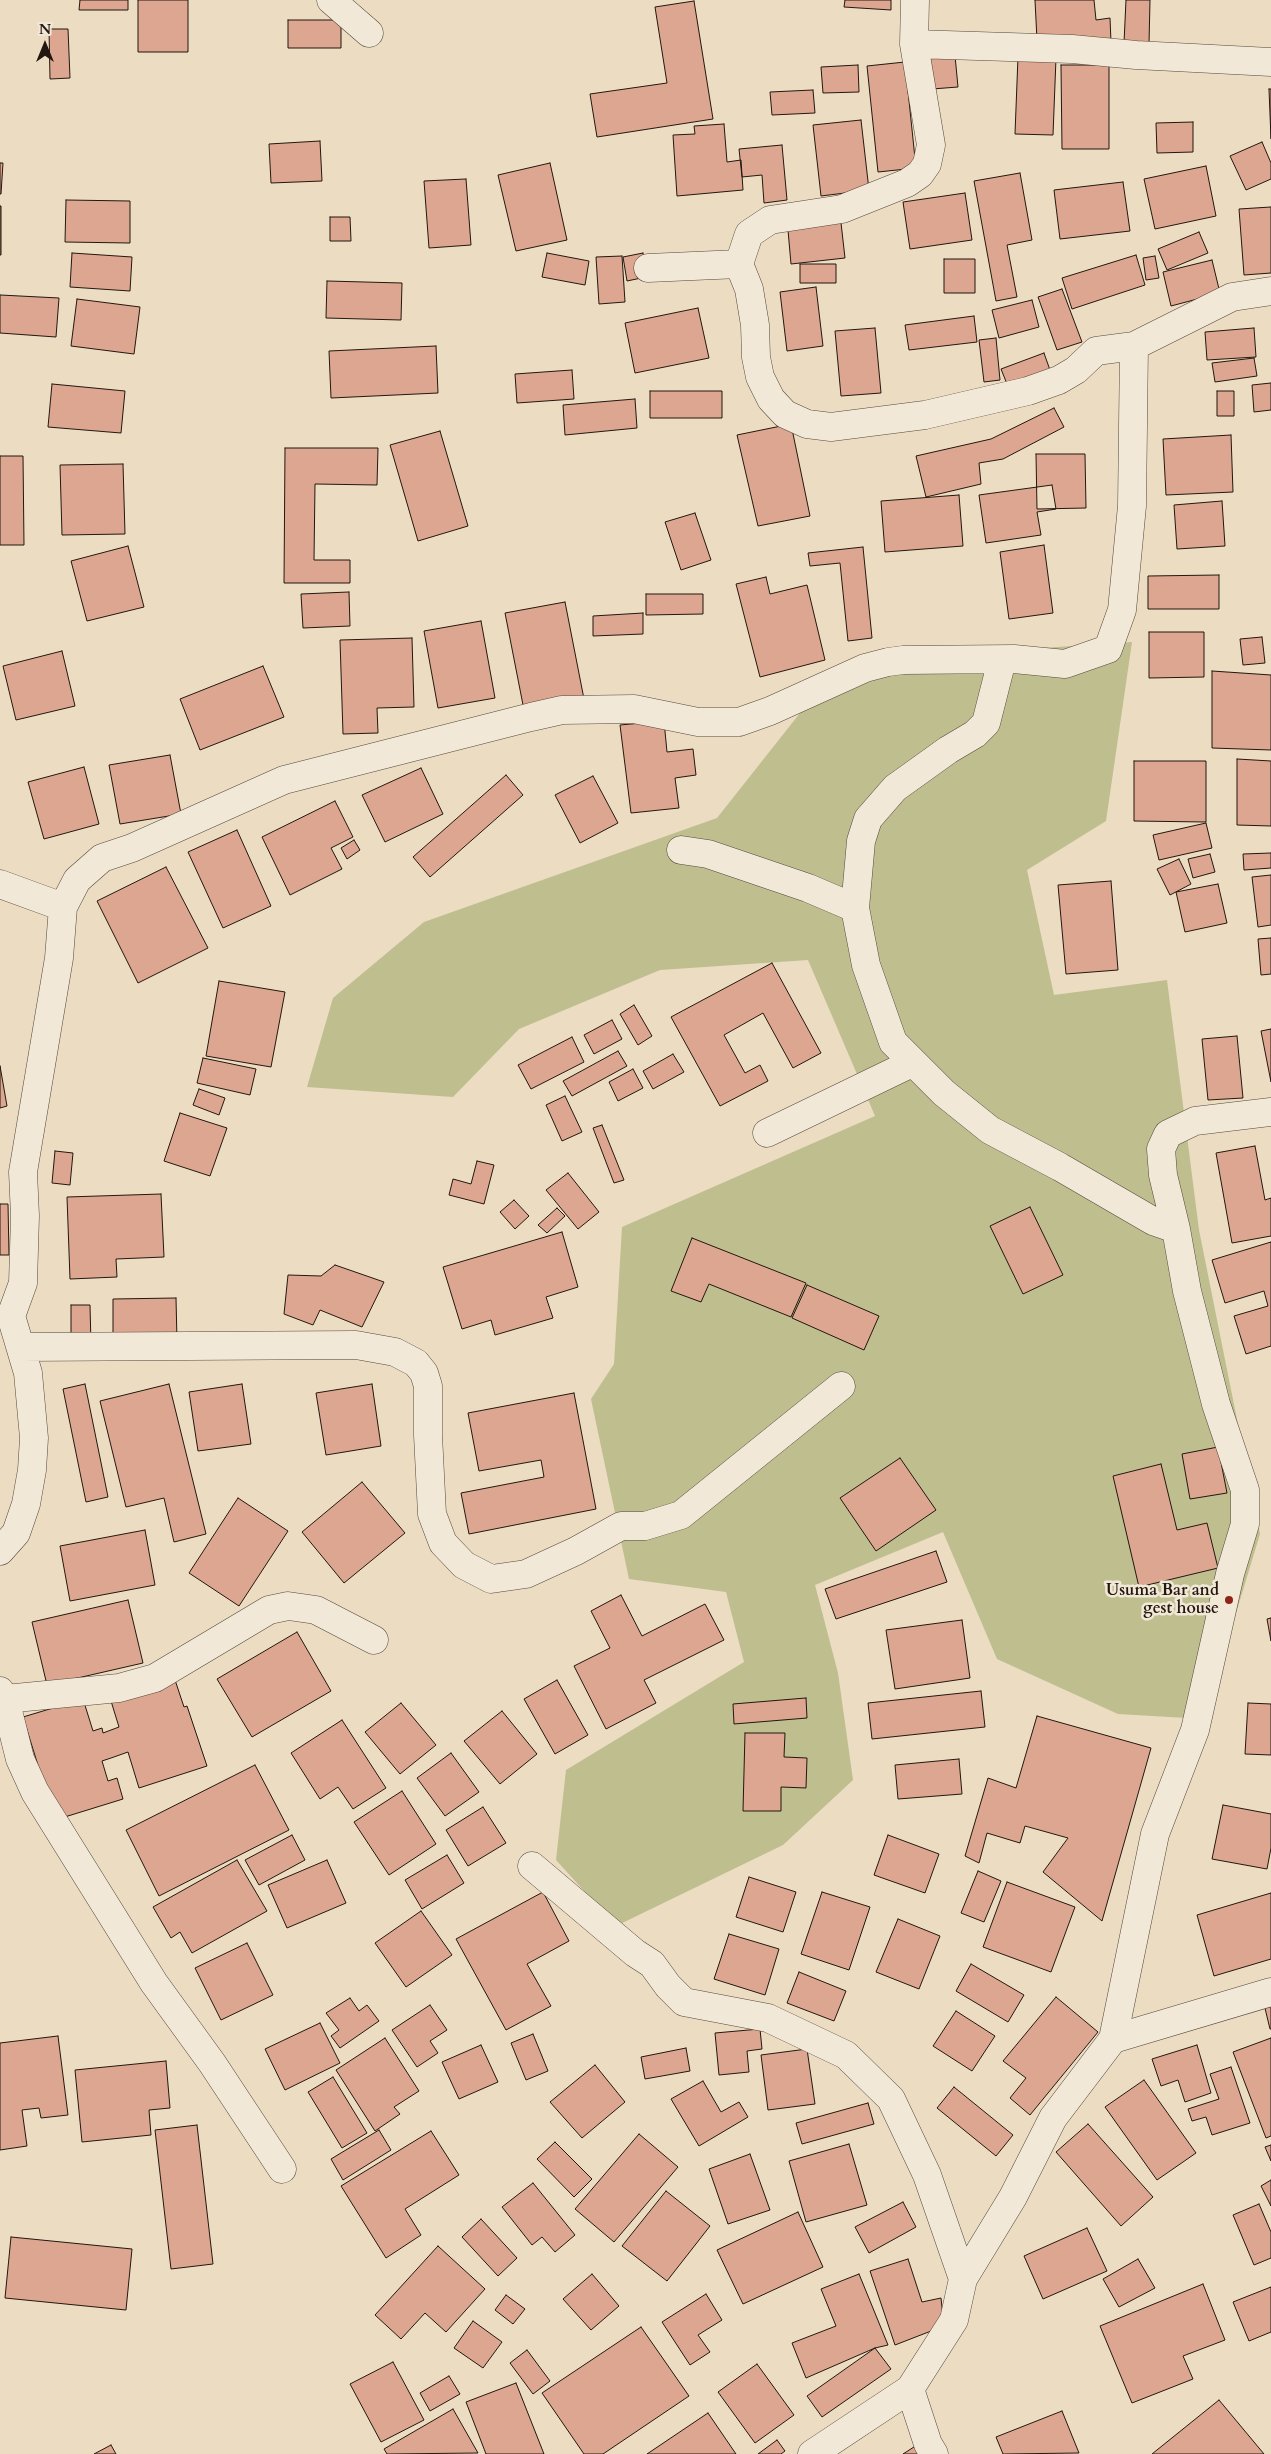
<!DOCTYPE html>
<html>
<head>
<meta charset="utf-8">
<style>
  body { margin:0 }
  #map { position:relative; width:1271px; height:2454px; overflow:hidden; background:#ebdcc2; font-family:Cardo,serif }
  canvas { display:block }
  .north { position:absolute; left:20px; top:20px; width:50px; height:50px; -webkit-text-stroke:4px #f2e8d7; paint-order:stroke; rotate:0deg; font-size:14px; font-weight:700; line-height:20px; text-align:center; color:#23170f }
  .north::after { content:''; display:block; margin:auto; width:18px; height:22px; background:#23170f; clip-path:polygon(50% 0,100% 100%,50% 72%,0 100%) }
</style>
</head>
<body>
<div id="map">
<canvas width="1271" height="2454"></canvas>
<div class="north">N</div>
</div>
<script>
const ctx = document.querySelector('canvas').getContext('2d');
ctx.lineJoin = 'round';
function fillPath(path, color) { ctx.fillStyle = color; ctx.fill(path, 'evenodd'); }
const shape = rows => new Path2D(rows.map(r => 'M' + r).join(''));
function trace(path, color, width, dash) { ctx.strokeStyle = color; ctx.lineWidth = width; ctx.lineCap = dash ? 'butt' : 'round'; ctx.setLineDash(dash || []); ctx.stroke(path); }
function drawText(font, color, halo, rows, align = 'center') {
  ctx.font = font + ' Cardo,serif'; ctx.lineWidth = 5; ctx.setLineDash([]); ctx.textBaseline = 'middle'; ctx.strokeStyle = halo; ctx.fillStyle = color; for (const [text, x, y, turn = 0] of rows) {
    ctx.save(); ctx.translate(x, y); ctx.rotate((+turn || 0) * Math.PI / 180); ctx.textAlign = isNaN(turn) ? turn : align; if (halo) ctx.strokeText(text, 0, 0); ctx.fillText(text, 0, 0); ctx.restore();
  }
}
const green = shape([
  [1132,642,1106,821,1027,870,1054,995,1167,980,1199,1230,1260,1534,1204,1719,1118,1714,997,1659,943,1532,815,1585,838,1673,853,1780,783,1845,616,1926,556,1860,566,1770,744,1662,726,1592,629,1579,591,1399,614,1364,622,1227,875,1116,808,960,660,970,519,1029,453,1097,307,1087,333,998,424,922,717,818,804,708,937,655]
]);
const building = shape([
  [80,0,128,0,128,10,79,10,80,0],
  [138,0,188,0,188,52,138,52,138,0],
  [845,0,891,0,891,10,844,7,845,0],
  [1035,0,1094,0,1096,20,1110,18,1111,42,1037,40,1035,0],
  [1126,0,1150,0,1149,44,1124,43,1126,0],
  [694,1,713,119,597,137,590,94,667,83,655,7,694,1],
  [288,20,341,20,341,48,288,48,288,20],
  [49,29,68,29,70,78,50,79,49,29],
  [954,45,958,87,932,89,928,48,954,45],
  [1018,57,1056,58,1053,135,1015,134,1018,57],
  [905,62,916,168,878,172,867,66,905,62],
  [858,65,859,92,823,93,821,67,858,65],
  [1061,65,1109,65,1109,149,1062,149,1061,65],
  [1269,89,1271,89,1271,139,1269,89],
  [813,90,815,113,772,115,770,92,813,90],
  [861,120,869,190,821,196,813,125,861,120],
  [1193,122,1193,152,1157,153,1156,123,1193,122],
  [724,124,727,162,741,160,743,190,677,196,673,135,695,134,694,126,724,124],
  [320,141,322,181,271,183,269,144,320,141],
  [1262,142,1271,163,1271,179,1246,190,1230,156,1262,142],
  [782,145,787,200,764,203,762,175,742,177,739,149,782,145],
  [0,163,3,163,1,194,0,194,0,163],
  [550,163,567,240,516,251,498,175,550,163],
  [1206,166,1216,216,1155,229,1144,179,1206,166],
  [1020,173,1032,240,1007,245,1017,297,996,301,974,181,1020,173],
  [466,179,471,245,429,248,424,181,466,179],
  [1123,182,1130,231,1060,239,1054,190,1123,182],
  [965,193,972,240,910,249,903,202,965,193],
  [66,200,130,201,130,243,65,242,66,200],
  [0,206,1,206,1,255,0,255,0,206],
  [1271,207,1271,273,1244,275,1239,209,1271,207],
  [840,214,845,258,791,264,787,219,840,214],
  [330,217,350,217,351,241,330,241,330,217],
  [1199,232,1208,253,1167,270,1158,249,1199,232],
  [72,253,132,257,130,291,70,287,72,253],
  [547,253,589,261,585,285,542,277,547,253],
  [643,253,646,277,627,281,623,257,643,253],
  [1136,255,1145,285,1072,309,1062,278,1136,255],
  [622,256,625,302,599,304,596,257,622,256],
  [1155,256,1159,278,1146,280,1143,258,1155,256],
  [944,259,975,259,975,293,944,293,944,259],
  [1212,260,1220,293,1171,306,1163,272,1212,260],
  [800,264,836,264,836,283,800,283,800,264],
  [327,281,402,283,401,320,326,318,327,281],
  [816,287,823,346,787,351,780,292,816,287],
  [1062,289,1082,342,1057,350,1038,297,1062,289],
  [0,295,59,298,56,337,0,333,0,295],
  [77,299,140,307,134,354,71,346,77,299],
  [1032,300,1039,327,999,338,992,310,1032,300],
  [698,308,709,358,635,373,625,323,698,308],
  [974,316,977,342,909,350,905,325,974,316],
  [875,328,881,393,841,396,835,331,875,328],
  [1254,328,1256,357,1207,360,1205,332,1254,328],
  [996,338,1000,380,984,382,979,340,996,338],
  [436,346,438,393,331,398,329,351,436,346],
  [1044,353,1051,373,1009,389,1001,369,1044,353],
  [1254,358,1257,376,1215,382,1212,363,1254,358],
  [572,370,574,399,517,403,515,374,572,370],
  [1271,383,1271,410,1254,412,1252,385,1271,383],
  [52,384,125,391,121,433,48,427,52,384],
  [650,391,722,391,722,418,650,418,650,391],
  [1217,391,1234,391,1234,416,1217,416,1217,391],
  [635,399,637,428,565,435,563,405,635,399],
  [1054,408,1064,427,1003,459,979,463,981,484,926,497,916,456,991,439,1054,408],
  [791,424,810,516,758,526,737,435,791,424],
  [440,431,468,526,418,541,390,445,440,431],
  [1231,435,1233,492,1166,495,1163,439,1231,435],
  [285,448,378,448,377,485,315,484,314,560,350,560,350,583,284,583,285,448],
  [1036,454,1085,454,1086,508,1037,509,1036,454],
  [0,456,23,456,24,545,0,545,0,456],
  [123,464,125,534,62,535,60,465,123,464],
  [1052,485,1056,509,1037,512,1041,535,986,543,979,495,1052,485],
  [959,495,963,546,885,552,881,501,959,495],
  [1222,501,1225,546,1177,549,1174,505,1222,501],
  [695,513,711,560,681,570,665,522,695,513],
  [1044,545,1053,613,1009,619,1000,552,1044,545],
  [128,546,144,607,87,621,71,561,128,546],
  [863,547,872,638,848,641,840,563,810,566,808,553,863,547],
  [1219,575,1219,609,1148,609,1148,576,1219,575],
  [766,577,770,594,807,585,825,660,760,677,736,584,766,577],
  [349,592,350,626,303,628,301,594,349,592],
  [646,594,703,594,703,614,646,615,646,594],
  [565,602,584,699,524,710,505,613,565,602],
  [643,613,643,634,593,636,593,616,643,613],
  [481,621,495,698,438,708,424,631,481,621],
  [1149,632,1204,632,1204,677,1149,678,1149,632],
  [1262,637,1265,663,1243,665,1240,639,1262,637],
  [412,638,414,707,377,708,378,733,343,734,340,640,412,638],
  [62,651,75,706,16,720,3,666,62,651],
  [263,666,284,717,200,750,180,699,263,666],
  [1212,671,1271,675,1271,750,1212,748,1212,671],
  [664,721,667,752,693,749,696,775,675,778,679,808,631,813,620,725,664,721],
  [170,755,181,814,120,824,109,765,170,755],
  [1237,759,1271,761,1271,826,1237,825,1237,759],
  [1134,761,1206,761,1206,822,1134,821,1134,761],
  [84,767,99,824,44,839,28,782,84,767],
  [421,768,443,814,385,842,362,795,421,768],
  [506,775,523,795,430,877,413,857,506,775],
  [593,776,618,823,580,843,555,795,593,776],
  [335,801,353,837,331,848,342,869,290,895,262,837,335,801],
  [1206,823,1212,848,1159,860,1153,835,1206,823],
  [237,830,271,906,223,928,188,852,237,830],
  [354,840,360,850,347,859,341,848,354,840],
  [1271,853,1271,868,1244,870,1243,854,1271,853],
  [1210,854,1215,872,1193,878,1188,859,1210,854],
  [1179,859,1191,884,1170,895,1157,869,1179,859],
  [166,867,208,948,138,983,97,901,166,867],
  [1271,875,1271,925,1258,927,1252,877,1271,875],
  [1111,881,1118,970,1066,974,1058,885,1111,881],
  [1218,884,1227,923,1185,932,1176,892,1218,884],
  [1271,938,1271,974,1261,975,1258,939,1271,938],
  [772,963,821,1053,793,1068,763,1013,724,1035,745,1073,760,1065,768,1081,720,1106,671,1017,772,963],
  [219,981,285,992,271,1067,206,1056,219,981],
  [634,1005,652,1036,638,1045,620,1014,634,1005],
  [612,1020,622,1039,594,1054,584,1035,612,1020],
  [1271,1029,1271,1082,1261,1031,1271,1029],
  [1237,1036,1243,1098,1208,1100,1202,1039,1237,1036],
  [572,1037,584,1062,531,1089,518,1065,572,1037],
  [618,1051,627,1066,572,1096,563,1081,618,1051],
  [673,1054,684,1072,653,1089,643,1071,673,1054],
  [203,1058,256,1069,250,1095,197,1083,203,1058],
  [0,1066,7,1106,0,1108,0,1066],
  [633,1069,643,1088,618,1101,609,1082,633,1069],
  [199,1089,225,1098,219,1115,193,1105,199,1089],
  [565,1096,582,1132,562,1141,546,1105,565,1096],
  [180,1113,227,1128,210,1176,164,1161,180,1113],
  [602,1125,624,1180,614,1183,593,1128,602,1125],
  [1255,1146,1265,1200,1271,1198,1271,1236,1232,1243,1216,1153,1255,1146],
  [55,1151,73,1153,70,1185,52,1183,55,1151],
  [477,1161,494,1165,484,1204,449,1195,453,1179,471,1184,477,1161],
  [568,1173,599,1212,578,1229,546,1190,568,1173],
  [161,1194,164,1257,116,1259,117,1277,70,1279,67,1197,161,1194],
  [514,1200,529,1216,515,1229,500,1212,514,1200],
  [0,1204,8,1204,9,1255,0,1255,0,1204],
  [1030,1207,1063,1275,1023,1294,990,1226,1030,1207],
  [557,1208,565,1216,547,1233,538,1225,557,1208],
  [562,1232,578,1287,546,1297,553,1318,495,1335,491,1320,462,1329,443,1267,562,1232],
  [692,1238,806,1283,791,1317,709,1284,701,1302,671,1291,692,1238],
  [1271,1242,1271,1346,1246,1354,1234,1316,1268,1306,1264,1291,1225,1303,1212,1260,1271,1242],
  [335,1265,384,1282,362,1327,320,1310,313,1325,284,1314,288,1275,321,1276,335,1265],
  [807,1285,879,1316,864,1350,792,1318,807,1285],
  [176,1298,177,1341,113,1341,113,1299,176,1298],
  [71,1305,90,1305,91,1345,71,1346,71,1305],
  [85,1384,108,1497,86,1502,63,1389,85,1384],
  [169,1384,206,1534,174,1542,164,1498,126,1507,100,1401,169,1384],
  [242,1384,251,1444,198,1451,189,1392,242,1384],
  [372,1384,381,1446,326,1455,316,1393,372,1384],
  [574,1393,596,1509,469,1534,461,1493,544,1477,541,1460,479,1471,468,1413,574,1393],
  [1218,1447,1227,1493,1190,1499,1182,1454,1218,1447],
  [900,1458,936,1510,876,1551,840,1498,900,1458],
  [1161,1464,1177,1530,1207,1523,1218,1568,1139,1587,1113,1476,1161,1464],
  [362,1482,405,1533,344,1583,302,1532,362,1482],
  [238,1498,288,1531,239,1606,189,1573,238,1498],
  [145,1530,155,1585,70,1601,60,1546,145,1530],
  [936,1551,947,1582,836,1619,825,1589,936,1551],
  [621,1595,642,1636,705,1604,724,1640,644,1680,656,1703,606,1729,574,1666,610,1648,591,1611,621,1595],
  [128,1600,143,1663,47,1685,32,1622,128,1600],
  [1271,1618,1271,1641,1267,1619,1271,1618],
  [962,1620,970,1678,895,1689,886,1630,962,1620],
  [297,1632,331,1691,252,1737,217,1679,297,1632],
  [175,1680,184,1707,187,1706,207,1766,139,1788,128,1752,111,1758,102,1761,108,1781,117,1778,123,1799,55,1820,23,1717,83,1699,93,1731,102,1728,103,1733,119,1727,111,1701,175,1680],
  [557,1680,588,1735,555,1754,524,1699,557,1680],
  [981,1691,985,1727,872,1739,868,1703,981,1691],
  [806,1698,807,1718,734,1724,733,1704,806,1698],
  [401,1703,436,1745,400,1774,365,1732,401,1703],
  [1248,1703,1271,1704,1271,1755,1245,1754,1248,1703],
  [502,1711,537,1754,500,1784,464,1741,502,1711],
  [1037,1716,1151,1748,1102,1921,1043,1872,1068,1838,1025,1826,1020,1843,987,1833,979,1863,965,1856,988,1778,1016,1788,1037,1716],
  [342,1720,386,1788,353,1809,338,1787,320,1799,291,1753,342,1720],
  [745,1733,785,1733,784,1757,807,1758,806,1788,781,1787,781,1811,743,1811,745,1733],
  [451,1753,479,1792,445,1816,417,1778,451,1753],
  [959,1759,962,1794,898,1799,895,1765,959,1759],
  [255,1765,289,1830,159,1896,126,1830,255,1765],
  [402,1791,436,1844,389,1875,354,1822,402,1791],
  [1223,1805,1271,1814,1271,1848,1267,1869,1212,1859,1223,1805],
  [483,1807,506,1843,468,1866,446,1830,483,1807],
  [292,1835,305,1860,259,1885,245,1860,292,1835],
  [888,1835,939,1854,925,1893,874,1875,888,1835],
  [447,1855,464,1883,422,1909,405,1880,447,1855],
  [237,1860,267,1911,192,1953,180,1932,171,1938,153,1907,237,1860],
  [327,1860,346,1903,287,1928,268,1885,327,1860],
  [978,1871,1001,1881,984,1922,961,1913,978,1871],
  [749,1877,796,1892,783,1932,736,1917,749,1877],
  [1007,1882,1075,1907,1051,1972,983,1947,1007,1882],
  [543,1892,569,1941,527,1964,551,2006,506,2030,456,1939,543,1892],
  [822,1892,870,1907,849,1970,801,1954,822,1892],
  [1271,1893,1271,1959,1214,1976,1197,1915,1271,1893],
  [421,1911,452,1955,406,1987,375,1943,421,1911],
  [898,1919,940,1936,919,1989,876,1972,898,1919],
  [729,1934,779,1949,765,1995,714,1979,729,1934],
  [247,1943,273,1995,221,2020,195,1968,247,1943],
  [971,1964,1024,1995,1008,2022,956,1991,971,1964],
  [799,1972,846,1991,834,2021,787,2003,799,1972],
  [1056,1997,1098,2032,1030,2115,1010,2098,1026,2078,1003,2061,1056,1997],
  [350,1998,359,2011,367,2005,379,2021,340,2048,331,2036,339,2030,326,2013,350,1998],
  [1271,1998,1271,2029,1270,2029,1263,2000,1271,1998],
  [430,2005,447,2030,430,2041,438,2053,417,2067,392,2030,430,2005],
  [956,2011,995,2036,972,2071,933,2046,956,2011],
  [320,2023,340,2063,285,2090,265,2049,320,2023],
  [760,2029,762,2049,747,2051,749,2072,719,2075,715,2033,760,2029],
  [533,2034,548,2071,526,2080,511,2043,533,2034],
  [58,2036,68,2115,41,2118,39,2108,22,2110,27,2146,0,2150,0,2043,58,2036],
  [385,2038,419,2091,394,2107,400,2114,375,2131,336,2070,385,2038],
  [1271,2038,1271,2136,1266,2138,1233,2052,1271,2038],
  [481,2045,498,2082,459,2099,442,2062,481,2045],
  [1197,2045,1211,2093,1185,2102,1178,2080,1161,2086,1152,2059,1197,2045],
  [686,2048,690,2071,645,2079,641,2057,686,2048],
  [807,2049,815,2104,768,2110,761,2055,807,2049],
  [166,2061,170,2108,149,2110,151,2135,82,2142,75,2070,166,2061],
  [595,2065,625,2102,582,2138,550,2102,595,2065],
  [1231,2067,1250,2123,1212,2135,1206,2117,1192,2121,1188,2109,1219,2099,1210,2074,1231,2067],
  [333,2077,367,2133,342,2148,308,2092,333,2077],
  [1144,2080,1196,2153,1157,2180,1105,2107,1144,2080],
  [703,2081,721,2112,739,2102,748,2117,699,2146,671,2099,703,2081],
  [954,2087,1013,2135,996,2156,937,2108,954,2087],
  [868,2103,874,2124,802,2144,796,2123,868,2103],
  [1088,2124,1153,2197,1121,2226,1056,2152,1088,2124],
  [197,2125,213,2264,171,2269,155,2130,197,2125],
  [379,2130,391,2150,343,2180,331,2159,379,2130],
  [431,2131,459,2175,405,2209,421,2235,386,2258,341,2186,431,2131],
  [639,2134,678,2167,614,2242,575,2209,639,2134],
  [555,2142,592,2179,574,2197,537,2159,555,2142],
  [849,2144,867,2205,806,2222,789,2161,849,2144],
  [1271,2145,1271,2161,1265,2147,1271,2145],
  [750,2154,770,2210,728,2224,709,2169,750,2154],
  [1271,2180,1271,2206,1261,2186,1271,2180],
  [533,2183,575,2235,555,2252,542,2237,532,2245,502,2207,533,2183],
  [666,2191,710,2226,667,2281,622,2246,666,2191],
  [903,2202,916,2227,869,2253,855,2227,903,2202],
  [1259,2204,1271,2232,1271,2258,1254,2265,1233,2215,1259,2204],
  [798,2212,823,2267,743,2304,717,2250,798,2212],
  [481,2219,517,2258,498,2276,462,2237,481,2219],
  [1087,2228,1107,2271,1043,2299,1024,2256,1087,2228],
  [11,2237,132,2249,126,2310,5,2298,11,2237],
  [438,2246,485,2289,446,2332,425,2313,401,2339,375,2315,438,2246],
  [908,2259,922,2302,941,2298,944,2326,895,2345,870,2271,908,2259],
  [1138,2259,1155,2288,1119,2307,1103,2279,1138,2259],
  [592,2274,619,2306,591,2330,563,2299,592,2274],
  [859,2274,888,2345,875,2348,806,2378,792,2343,836,2326,821,2289,859,2274],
  [1203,2284,1225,2340,1183,2356,1193,2379,1132,2403,1100,2326,1203,2284],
  [1271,2287,1271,2332,1249,2341,1233,2302,1271,2287],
  [706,2294,722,2320,698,2335,710,2352,690,2365,662,2322,706,2294],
  [506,2295,525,2309,513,2324,495,2310,506,2295],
  [473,2321,502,2342,483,2368,454,2348,473,2321],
  [641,2327,689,2396,603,2454,584,2454,542,2393,641,2327],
  [875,2348,891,2369,822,2417,807,2396,875,2348],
  [527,2350,550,2381,533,2394,510,2363,527,2350],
  [393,2362,424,2420,381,2442,350,2384,393,2362],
  [757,2364,794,2415,755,2443,718,2392,757,2364],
  [449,2376,460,2394,430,2411,420,2393,449,2376],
  [516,2383,544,2454,486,2454,466,2402,516,2383],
  [1219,2400,1264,2454,1152,2454,1219,2400],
  [453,2409,478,2453,387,2454,384,2449,453,2409],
  [1062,2411,1079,2453,1003,2454,996,2437,1062,2411],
  [708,2413,736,2454,647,2454,708,2413],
  [777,2440,785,2451,781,2454,758,2454,777,2440],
  [111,2445,116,2454,94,2454,111,2445],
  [917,2445,922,2454,903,2454,917,2445]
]);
const minor = shape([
  [331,0,369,33],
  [914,44,1072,49,1136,55,1271,62],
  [739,264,749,234,770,220,842,209,907,183,920,174,927,164,931,145,914,44,915,0],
  [648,268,739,264,749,289,755,325,756,357,760,377,771,399,785,414,807,424,831,427,925,415,1028,391,1059,380,1076,370,1096,351,1134,346,1232,297,1271,291],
  [1002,660,986,723,975,734,948,750,895,788,868,819,861,841,855,908,866,965,893,1042,944,1093,990,1130,1060,1167,1153,1221,1176,1229,1187,1291,1216,1404,1245,1490,1245,1524,1230,1574,1195,1730,1155,1834,1113,2039],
  [681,850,708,854,808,888,855,908],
  [0,884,63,907],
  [767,1133,912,1063],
  [1176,1229,1163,1175,1161,1149,1168,1134,1195,1121,1271,1112],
  [21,1347,356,1345,395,1352,416,1363,424,1373,428,1386,428,1435,432,1514,443,1543,464,1565,491,1579,526,1574,576,1551,621,1526,645,1526,681,1515,841,1386],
  [0,1551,16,1533,26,1504,32,1470,34,1438,28,1373,11,1316,23,1283,25,1216,23,1172,59,958,63,907,77,880,102,858,132,848,284,780,531,717,562,710,634,709,698,722,739,722,770,711,865,668,888,662,903,660,1014,659,1065,664,1108,649,1122,610,1132,506,1134,346],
  [0,1691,5,1699,20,1759,35,1792,154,1983,212,2063,282,2169],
  [5,1699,119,1688,155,1678,269,1610,288,1606,316,1610,374,1640],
  [532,1866,635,1953,652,1964,668,1986,684,2002,768,2018,846,2055,891,2099,927,2175,963,2279],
  [910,2389,928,2444,934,2454],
  [812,2454,910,2389,954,2320,963,2279,1013,2197,1053,2118,1113,2039,1271,1992]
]);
const markers = [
  [1229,1600,5,"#8f2418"]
];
const poiNames = [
  ["Usuma Bar and",1219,1591],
  ["gest house",1219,1609]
];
fillPath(green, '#bebe8f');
fillPath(building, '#dda690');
trace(building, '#23170f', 1);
trace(minor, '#55483c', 29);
trace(minor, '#f2e8d7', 28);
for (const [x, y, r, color] of markers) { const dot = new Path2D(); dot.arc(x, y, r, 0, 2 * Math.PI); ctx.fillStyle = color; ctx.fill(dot); trace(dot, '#f2e8d7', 2); }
drawText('bold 16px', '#23170f', '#f2e8d7', poiNames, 'right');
</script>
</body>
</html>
